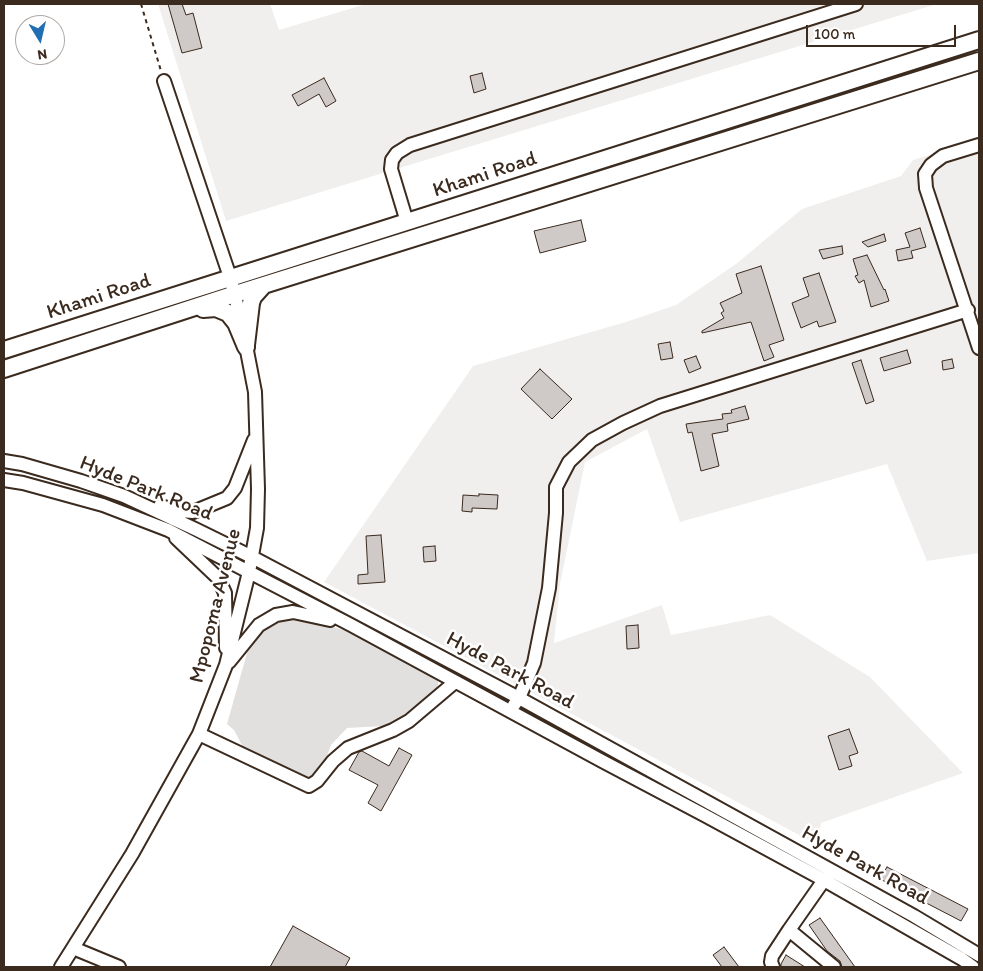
<!DOCTYPE html>
<html>
<head>
<meta charset="utf-8">
<style>
  body { margin:0 }
  #map { position:relative; width:983px; height:971px; overflow:hidden; background:#fff; font-family:Itim,sans-serif }
  canvas { display:block }
  .frame { position:absolute; inset:0; border:5px solid #3b2a1e; pointer-events:none }
  .north { position:absolute; left:15px; top:15px; width:50px; height:50px; box-sizing:border-box; background:#fff; border:1px solid #b1aaa5; border-radius:50%; rotate:171deg; font-size:14px; font-weight:700; line-height:20px; text-align:center; color:#3b2a1e }
  .north::after { content:''; display:block; margin:auto; width:18px; height:22px; background:#1f6fb2; clip-path:polygon(50% 0,100% 100%,50% 72%,0 100%) }
  .scale { position:absolute; left:806px; top:25px; width:150px; height:22px; box-sizing:border-box; border:2px solid #3b2a1e; border-top:0; padding-left:6px; font-size:15px; line-height:18px; white-space:nowrap; color:#3b2a1e; -webkit-text-stroke:4px #fff; paint-order:stroke }
</style>
</head>
<body>
<div id="map">
<canvas width="983" height="971"></canvas>
<div class="frame"></div>
<div class="north">N</div>
<div class="scale">100 m</div>
</div>
<script>
const ctx = document.querySelector('canvas').getContext('2d');
ctx.lineJoin = 'round';
function fillPath(path, color) { ctx.fillStyle = color; ctx.fill(path, 'evenodd'); }
const shape = rows => new Path2D(rows.map(r => 'M' + r).join(''));
function trace(path, color, width, dash) { ctx.strokeStyle = color; ctx.lineWidth = width; ctx.lineCap = dash ? 'butt' : 'round'; ctx.setLineDash(dash || []); ctx.stroke(path); }
function drawText(font, color, halo, rows, align = 'center') {
  ctx.font = font + ' Itim,sans-serif'; ctx.lineWidth = 5; ctx.setLineDash([]); ctx.textBaseline = 'middle'; ctx.strokeStyle = halo; ctx.fillStyle = color; for (const [text, x, y, turn = 0] of rows) {
    ctx.save(); ctx.translate(x, y); ctx.rotate((+turn || 0) * Math.PI / 180); ctx.textAlign = isNaN(turn) ? turn : align; if (halo) ctx.strokeText(text, 0, 0); ctx.fillText(text, 0, 0); ctx.restore();
  }
}
const built = shape([
  [158,4,270,4,279,30,366,4,937,4,226,221],
  [979,140,979,553,927,561,887,464,680,522,647,429,585,462,560,584,554,643,662,605,671,635,770,615,870,677,963,773,821,823,818,845,324,582,473,366,626,322,676,305,736,264,802,209,901,176,913,160]
]);
const green = shape([
  [293,616,355,633,438,681,438,688,433,695,400,721,383,726,347,728,331,745,324,764,318,774,303,778,244,749,234,730,227,724,249,646,260,629,275,620]
]);
const building = shape([
  [168,4,182,4,186,15,193,13,202,48,182,53,168,4],
  [482,73,486,89,474,93,470,76,482,73],
  [324,78,336,101,326,107,319,94,298,106,292,95,324,78],
  [581,220,586,241,540,253,534,231,581,220],
  [920,228,926,247,911,251,913,258,898,261,896,250,910,247,905,233,920,228],
  [884,234,886,241,868,247,862,242,884,234],
  [842,246,843,254,823,259,819,250,842,246],
  [867,255,884,290,885,289,889,301,871,307,864,280,859,283,855,276,858,275,853,259,867,255],
  [761,266,784,340,769,345,774,357,764,361,751,322,702,333,702,331,724,318,721,313,724,311,720,303,742,293,736,274,761,266],
  [819,273,836,322,819,327,817,321,801,328,792,303,809,296,803,278,819,273],
  [670,342,673,358,661,360,658,344,670,342],
  [907,350,911,363,884,371,880,358,907,350],
  [696,356,701,368,689,373,684,360,696,356],
  [952,359,954,368,943,370,942,361,952,359],
  [861,360,874,401,866,404,852,363,861,360],
  [540,369,572,399,552,419,521,389,540,369],
  [745,406,749,419,727,424,728,431,712,434,719,466,701,471,692,432,688,433,686,424,723,419,722,414,732,413,731,410,745,406],
  [479,494,498,495,497,509,472,508,472,512,462,511,463,495,479,496,479,494],
  [381,535,385,582,358,584,358,575,368,574,366,536,381,535],
  [435,546,436,561,424,562,423,547,435,546],
  [638,625,639,648,627,649,626,626,638,625],
  [849,729,858,753,849,756,852,766,839,770,828,736,849,729],
  [399,748,412,755,381,811,368,803,378,785,349,770,359,752,362,751,389,766,399,748],
  [887,867,968,909,961,921,880,879,887,867],
  [820,918,855,967,842,967,840,961,827,951,809,925,820,918],
  [293,926,350,958,345,967,270,967,293,926],
  [724,947,739,967,722,967,713,955,724,947],
  [786,955,805,967,781,967,781,964,786,955]
]);
const path = shape([
  [141,4,161,71]
]);
const minor = shape([
  [979,145,943,156,931,165,925,174,926,188,979,348],
  [407,222,391,169,392,160,397,153,410,145,856,4],
  [4,461,22,464,81,481,124,496,195,529,252,557,519,698,914,916,979,955],
  [4,480,23,483,103,505,168,530,351,625,602,761,706,816,824,880,962,959,973,967],
  [160,506,179,511,193,512,227,498,235,488,254,440],
  [176,538,218,578,225,593,226,648],
  [229,662,259,625,276,615,293,612,330,620],
  [514,705,519,698,534,663,549,588,556,513,556,487,569,462,592,440,623,423,660,406,968,310],
  [199,734,309,786,317,781,333,761,348,748,393,730,409,721,455,682],
  [824,880,789,930,834,967],
  [73,948,119,967],
  [61,967,132,854,199,734,226,665,249,572,257,528,258,489,255,392,241,320,230,277,164,81],
  [773,967,771,962,772,956,789,930]
]);
const major = shape([
  [203,309,216,308,228,313,236,323,246,347],
  [246,345,251,303,253,297,262,287],
  [4,350,979,40],
  [4,369,235,294,979,61]
]);
const streetNames = [
  ["Khami Road",485,175,-18],
  ["Khami Road",99,297,-18],
  ["Hyde Park Road",146,489,22],
  ["Mpopoma Avenue",216,606,-76],
  ["Hyde Park Road",510,671,28],
  ["Hyde Park Road",865,866,29]
];
fillPath(built, '#f1efee');
fillPath(green, '#e2e0de');
fillPath(building, '#cfcac7');
trace(building, '#3b2a1e', 1);
trace(minor, '#3b2a1e', 16);
trace(major, '#3b2a1e', 20);
trace(path, '#3b2a1e', 2, [4, 4]);
trace(minor, '#fff', 12);
trace(major, '#fff', 16);
drawText('21px', '#3b2a1e', '#fff', streetNames);
</script>
</body>
</html>
